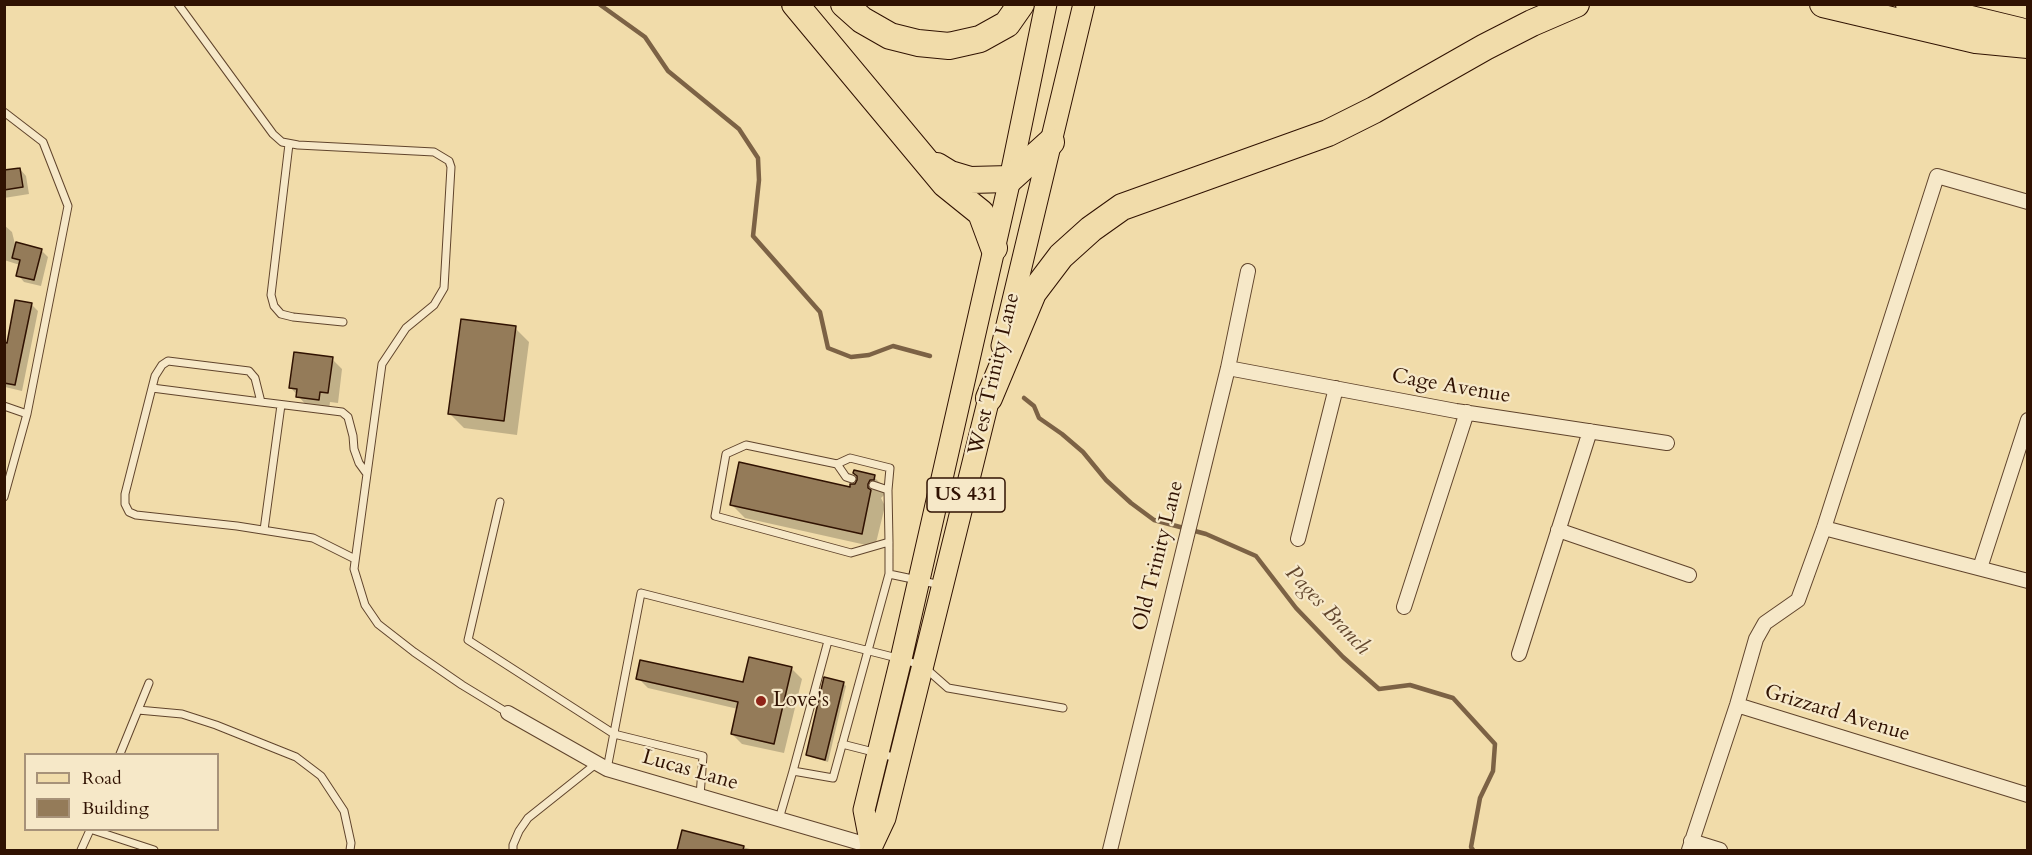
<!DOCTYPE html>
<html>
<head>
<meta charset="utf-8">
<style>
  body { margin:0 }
  #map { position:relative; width:2032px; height:855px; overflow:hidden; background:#f1dcaa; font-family:Cardo,serif }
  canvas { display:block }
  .frame { position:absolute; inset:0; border:6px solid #301202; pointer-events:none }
  .legend { position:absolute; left:24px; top:753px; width:195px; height:78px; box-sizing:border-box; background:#f6e8c8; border:2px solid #a79279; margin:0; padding:8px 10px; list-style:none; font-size:18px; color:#301202 }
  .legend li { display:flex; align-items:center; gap:12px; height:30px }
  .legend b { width:30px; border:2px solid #a79279 }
</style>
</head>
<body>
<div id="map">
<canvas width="2032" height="855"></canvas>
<div class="frame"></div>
<ul class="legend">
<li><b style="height:8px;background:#f1dcaa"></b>Road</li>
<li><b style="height:16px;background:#947b59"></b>Building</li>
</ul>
</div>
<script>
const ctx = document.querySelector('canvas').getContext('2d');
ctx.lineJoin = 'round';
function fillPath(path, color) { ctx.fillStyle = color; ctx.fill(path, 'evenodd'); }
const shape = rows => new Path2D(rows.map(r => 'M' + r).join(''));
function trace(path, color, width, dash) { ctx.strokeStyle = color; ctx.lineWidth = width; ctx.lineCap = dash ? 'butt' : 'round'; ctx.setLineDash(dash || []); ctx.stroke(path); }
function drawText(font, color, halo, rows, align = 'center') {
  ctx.font = font + ' Cardo,serif'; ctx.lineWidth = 4.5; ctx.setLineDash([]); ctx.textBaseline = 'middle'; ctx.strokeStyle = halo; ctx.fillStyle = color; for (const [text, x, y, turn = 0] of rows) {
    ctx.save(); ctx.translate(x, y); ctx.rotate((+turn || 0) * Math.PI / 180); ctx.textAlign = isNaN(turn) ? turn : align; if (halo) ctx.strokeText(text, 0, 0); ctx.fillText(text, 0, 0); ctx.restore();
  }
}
const shadow = shape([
  [20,169,26,176,29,194,4,198,4,172],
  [4,225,12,232,15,244,42,251,48,257,41,286,24,282,18,275,20,265,4,260],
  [31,304,38,311,22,391,5,387,4,351],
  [515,328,529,342,517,435,464,428,450,414],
  [332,359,342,369,338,403,330,402,329,410,308,407,291,388],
  [874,477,888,491,881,498,885,506,875,547,745,518,731,504,851,489],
  [792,669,802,679,784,753,742,744,732,734,738,709,648,688,638,678,744,683],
  [843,683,846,686,828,762,811,757,808,754],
  [683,832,754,850,678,850]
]);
const stream = shape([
  [599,4,645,37,668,71,739,129,758,158,759,180,753,236,820,312,828,348,851,357,869,355,893,346,930,356],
  [1024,398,1034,406,1039,418,1062,434,1083,452,1106,480,1131,503,1154,520,1206,534,1256,556,1296,608,1343,657,1379,689,1410,685,1453,698,1495,744,1493,771,1480,798,1471,847,1473,850]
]);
const building = shape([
  [20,168,23,187,4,190,4,170,20,168],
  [16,242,42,249,34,280,16,276,20,260,12,258,16,242],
  [15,300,32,303,15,385,4,383,4,342,7,343,15,300],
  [461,319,516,326,504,421,448,414,461,319],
  [294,352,333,357,328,393,320,392,319,400,296,397,297,389,289,388,294,352],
  [739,462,850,487,850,484,855,484,857,480,857,476,853,473,854,470,875,475,874,480,870,480,868,484,868,488,871,490,862,534,730,505,739,462],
  [749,657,792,667,774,744,731,734,738,702,636,679,640,660,743,682,749,657],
  [824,677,844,682,825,760,806,755,824,677],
  [682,830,744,846,743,850,677,850,682,830]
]);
const lane = shape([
  [178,4,273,134,282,142,298,145,434,152,449,161,451,167,444,288,434,305,406,328,382,364,367,474],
  [4,112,43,142,68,206,27,414,4,497],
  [289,144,271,295,274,306,281,314,293,317,343,322],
  [152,388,261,402],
  [4,406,27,414],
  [837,464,846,477,852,479],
  [873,485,888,490],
  [500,502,468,640,614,734,703,756,700,796],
  [264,530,281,405],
  [889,542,851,553,715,516,726,454,746,445,837,464,850,458,890,468,888,490,889,542,889,574],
  [355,559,313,538,237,526,136,515,129,512,125,504,125,494,155,376,162,365,168,361,249,371,255,378,261,402,342,412,348,417,353,436,354,449,359,463,367,474,354,569,365,605,378,624,414,652,462,685,508,713],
  [138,710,182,714,216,725,296,757,321,776,344,811,351,843,350,850],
  [842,744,897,758],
  [120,754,149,683],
  [607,769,641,593,901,659,923,666,948,688,1063,708],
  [793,771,828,641],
  [779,819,793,771,833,778,889,574,941,585],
  [93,830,154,850],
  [81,850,90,830],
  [513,850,513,845,519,831,528,818,597,763]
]);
const street = shape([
  [1228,368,1456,411,1667,443],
  [1824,528,2028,581],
  [1558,530,1689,575],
  [1298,539,1336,388],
  [1980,568,2028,420],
  [1404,607,1467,412],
  [1519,654,1590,431],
  [1737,705,2028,795],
  [508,713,607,769,871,846],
  [1691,841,1720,850],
  [1110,850,1228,368,1248,271],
  [1689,850,1737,705,1756,639,1765,623,1798,600,1824,528,1937,176,2028,202]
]);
const primary = shape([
  [1002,346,1084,4],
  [871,846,864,810,901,659,1010,179,1046,4],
  [870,850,885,818,993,382]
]);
const highway = shape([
  [795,4,945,184,981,213,994,248],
  [844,4,862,20,890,36,918,43,949,46,980,39,1007,24,1021,4],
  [1823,4,1976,40,2028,45],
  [1909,4,2020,31],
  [937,166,950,174,970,180,1010,179,1051,142],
  [989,398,1033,293,1061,256,1091,229,1122,207,1328,133,1374,110,1485,47,1532,23,1576,4]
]);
const markers = [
  [761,701,6,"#8f2418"]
];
const shields = [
  [966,495,78]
];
const shieldNames = [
  ["US 431",966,495]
];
const streetNames = [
  ["West Trinity Lane",995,374,-77],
  ["Cage Avenue",1451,387,10],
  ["Old Trinity Lane",1159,556,-76],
  ["Grizzard Avenue",1837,714,17],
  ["Lucas Lane",690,771,16]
];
const poiNames = [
  ["Love's",773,701]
];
const waterNames = [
  ["Pages Branch",1327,611,47]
];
fillPath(shadow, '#0003');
trace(stream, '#7c6245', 4.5);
fillPath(building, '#947b59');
trace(building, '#301202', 1.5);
trace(lane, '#60442c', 9);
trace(street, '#60442c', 16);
trace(primary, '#301202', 23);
trace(highway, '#301202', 28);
trace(lane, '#f6e8c8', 7);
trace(street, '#f6e8c8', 14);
trace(primary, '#f1dcaa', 21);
trace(highway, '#f1dcaa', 26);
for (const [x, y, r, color] of markers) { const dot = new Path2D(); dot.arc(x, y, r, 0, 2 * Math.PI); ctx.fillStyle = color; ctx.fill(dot); trace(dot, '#f6e8c8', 2); }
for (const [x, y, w] of shields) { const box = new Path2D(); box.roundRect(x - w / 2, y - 17, w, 34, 4.5); ctx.fillStyle = '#f6e8c8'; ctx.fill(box); trace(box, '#301202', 1.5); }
drawText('bold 20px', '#301202', null, shieldNames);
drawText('21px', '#301202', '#f6e8c8', streetNames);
drawText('21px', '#301202', '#f6e8c8', poiNames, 'left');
drawText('italic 22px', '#63472e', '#f6e8c8', waterNames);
</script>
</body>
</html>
